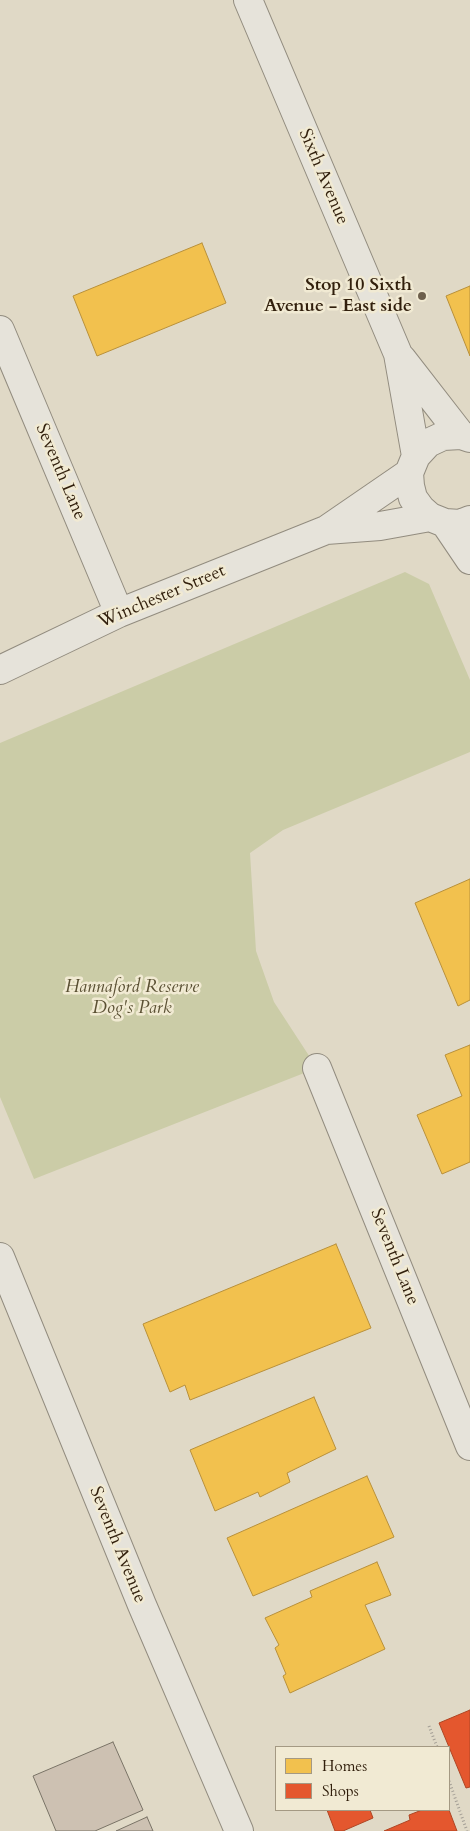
<!DOCTYPE html>
<html>
<head>
<meta charset="utf-8">
<style>
  body { margin:0 }
  #map { position:relative; width:470px; height:1831px; overflow:hidden; background:#e0d9c6; font-family:Cardo,serif }
  canvas { display:block }
  .legend { position:absolute; left:275px; top:1746px; width:175px; height:65px; box-sizing:border-box; background:#f1ead3; border:1px solid #a49983; margin:0; padding:6px 9px; list-style:none; font-size:15px; color:#311f0c }
  .legend li { display:flex; align-items:center; gap:10px; height:25px }
  .legend b { width:25px; border:1px solid #a49983 }
</style>
</head>
<body>
<div id="map">
<canvas width="470" height="1831"></canvas>
<ul class="legend">
<li><b style="height:14px;background:#f2c14e"></b>Homes</li>
<li><b style="height:14px;background:#e4572e"></b>Shops</li>
</ul>
</div>
<script>
const ctx = document.querySelector('canvas').getContext('2d');
ctx.lineJoin = 'round';
function fillPath(path, color) { ctx.fillStyle = color; ctx.fill(path, 'evenodd'); }
const shape = rows => new Path2D(rows.map(r => 'M' + r).join(''));
function trace(path, color, width, dash) { ctx.strokeStyle = color; ctx.lineWidth = width; ctx.lineCap = dash ? 'butt' : 'round'; ctx.setLineDash(dash || []); ctx.stroke(path); }
function drawText(font, color, halo, rows, align = 'center') {
  ctx.font = font + ' Cardo,serif'; ctx.lineWidth = 5; ctx.setLineDash([]); ctx.textBaseline = 'middle'; ctx.strokeStyle = halo; ctx.fillStyle = color; for (const [text, x, y, turn = 0] of rows) {
    ctx.save(); ctx.translate(x, y); ctx.rotate((+turn || 0) * Math.PI / 180); ctx.textAlign = isNaN(turn) ? turn : align; if (halo) ctx.strokeText(text, 0, 0); ctx.fillText(text, 0, 0); ctx.restore();
  }
}
const green = shape([
  [405,572,429,584,470,680,470,752,283,830,250,853,256,951,274,1002,317,1068,34,1179,0,1097,0,743]
]);
const homes = shape([
  [202,243,226,303,97,356,73,296,202,243],
  [470,286,470,356,446,296,470,286],
  [470,879,470,1000,458,1006,415,903,470,879],
  [470,1045,470,1162,442,1174,417,1115,462,1096,445,1055,470,1045],
  [336,1244,371,1328,190,1400,185,1385,170,1392,143,1324,336,1244],
  [314,1397,336,1449,287,1473,290,1482,260,1497,258,1492,215,1511,190,1450,314,1397],
  [367,1476,394,1537,253,1596,227,1538,367,1476],
  [377,1562,391,1595,365,1605,385,1649,290,1693,283,1676,286,1674,275,1648,279,1645,265,1618,312,1597,310,1591,377,1562]
]);
const shops = shape([
  [470,1710,470,1787,466,1788,439,1723,470,1710],
  [327,1810,370,1810,373,1818,343,1831,335,1831,327,1810],
  [422,1810,449,1810,457,1831,384,1831,410,1820,409,1815,422,1810]
]);
const building = shape([
  [113,1742,143,1810,95,1831,56,1831,33,1776,113,1742],
  [147,1817,153,1831,116,1831,147,1817]
]);
const path = shape([
  [429,1726,437,1747],
  [449,1781,467,1831]
]);
const minor = shape([
  [248,0,398,354,416,456],
  [0,330,119,613],
  [402,359,461,435],
  [470,438,461,435,443,436,428,443,416,456,409,473,410,486,413,498,421,509,430,517,445,523,460,524,470,520],
  [445,523,470,560],
  [326,530,380,526,430,517],
  [0,670,119,613,326,530,409,473],
  [317,1068,470,1446],
  [0,1257,142,1605,239,1831]
]);
const markers = [
  [422,296,5,"#6e604d"]
];
const streetNames = [
  ["Sixth Avenue",323,177,67],
  ["Seventh Lane",60,472,67],
  ["Winchester Street",162,597,-23],
  ["Seventh Lane",394,1257,68],
  ["Seventh Avenue",117,1545,68]
];
const poiNames = [
  ["Stop 10 Sixth",412,286],
  ["Avenue - East side",412,307]
];
const parkNames = [
  ["Hannaford Reserve",132,988],
  ["Dog's Park",132,1009]
];
fillPath(green, '#cbcca7');
fillPath(homes, '#f2c14e');
trace(homes, '#b8903a', 1);
fillPath(shops, '#e4572e');
trace(shops, '#ae4624', 1);
fillPath(building, '#cdc1b2');
trace(building, '#797366', 1);
trace(minor, '#928c7f', 30);
trace(path, '#a49f96', 3, [1, 2.5]);
trace(minor, '#e6e3da', 28);
for (const [x, y, r, color] of markers) { const dot = new Path2D(); dot.arc(x, y, r, 0, 2 * Math.PI); ctx.fillStyle = color; ctx.fill(dot); trace(dot, '#f1ead3', 2); }
drawText('18px', '#311f0c', '#f1ead3', streetNames);
drawText('bold 18px', '#311f0c', '#f1ead3', poiNames, 'right');
drawText('italic 18px', '#5a5033', '#f1ead3', parkNames);
</script>
</body>
</html>
